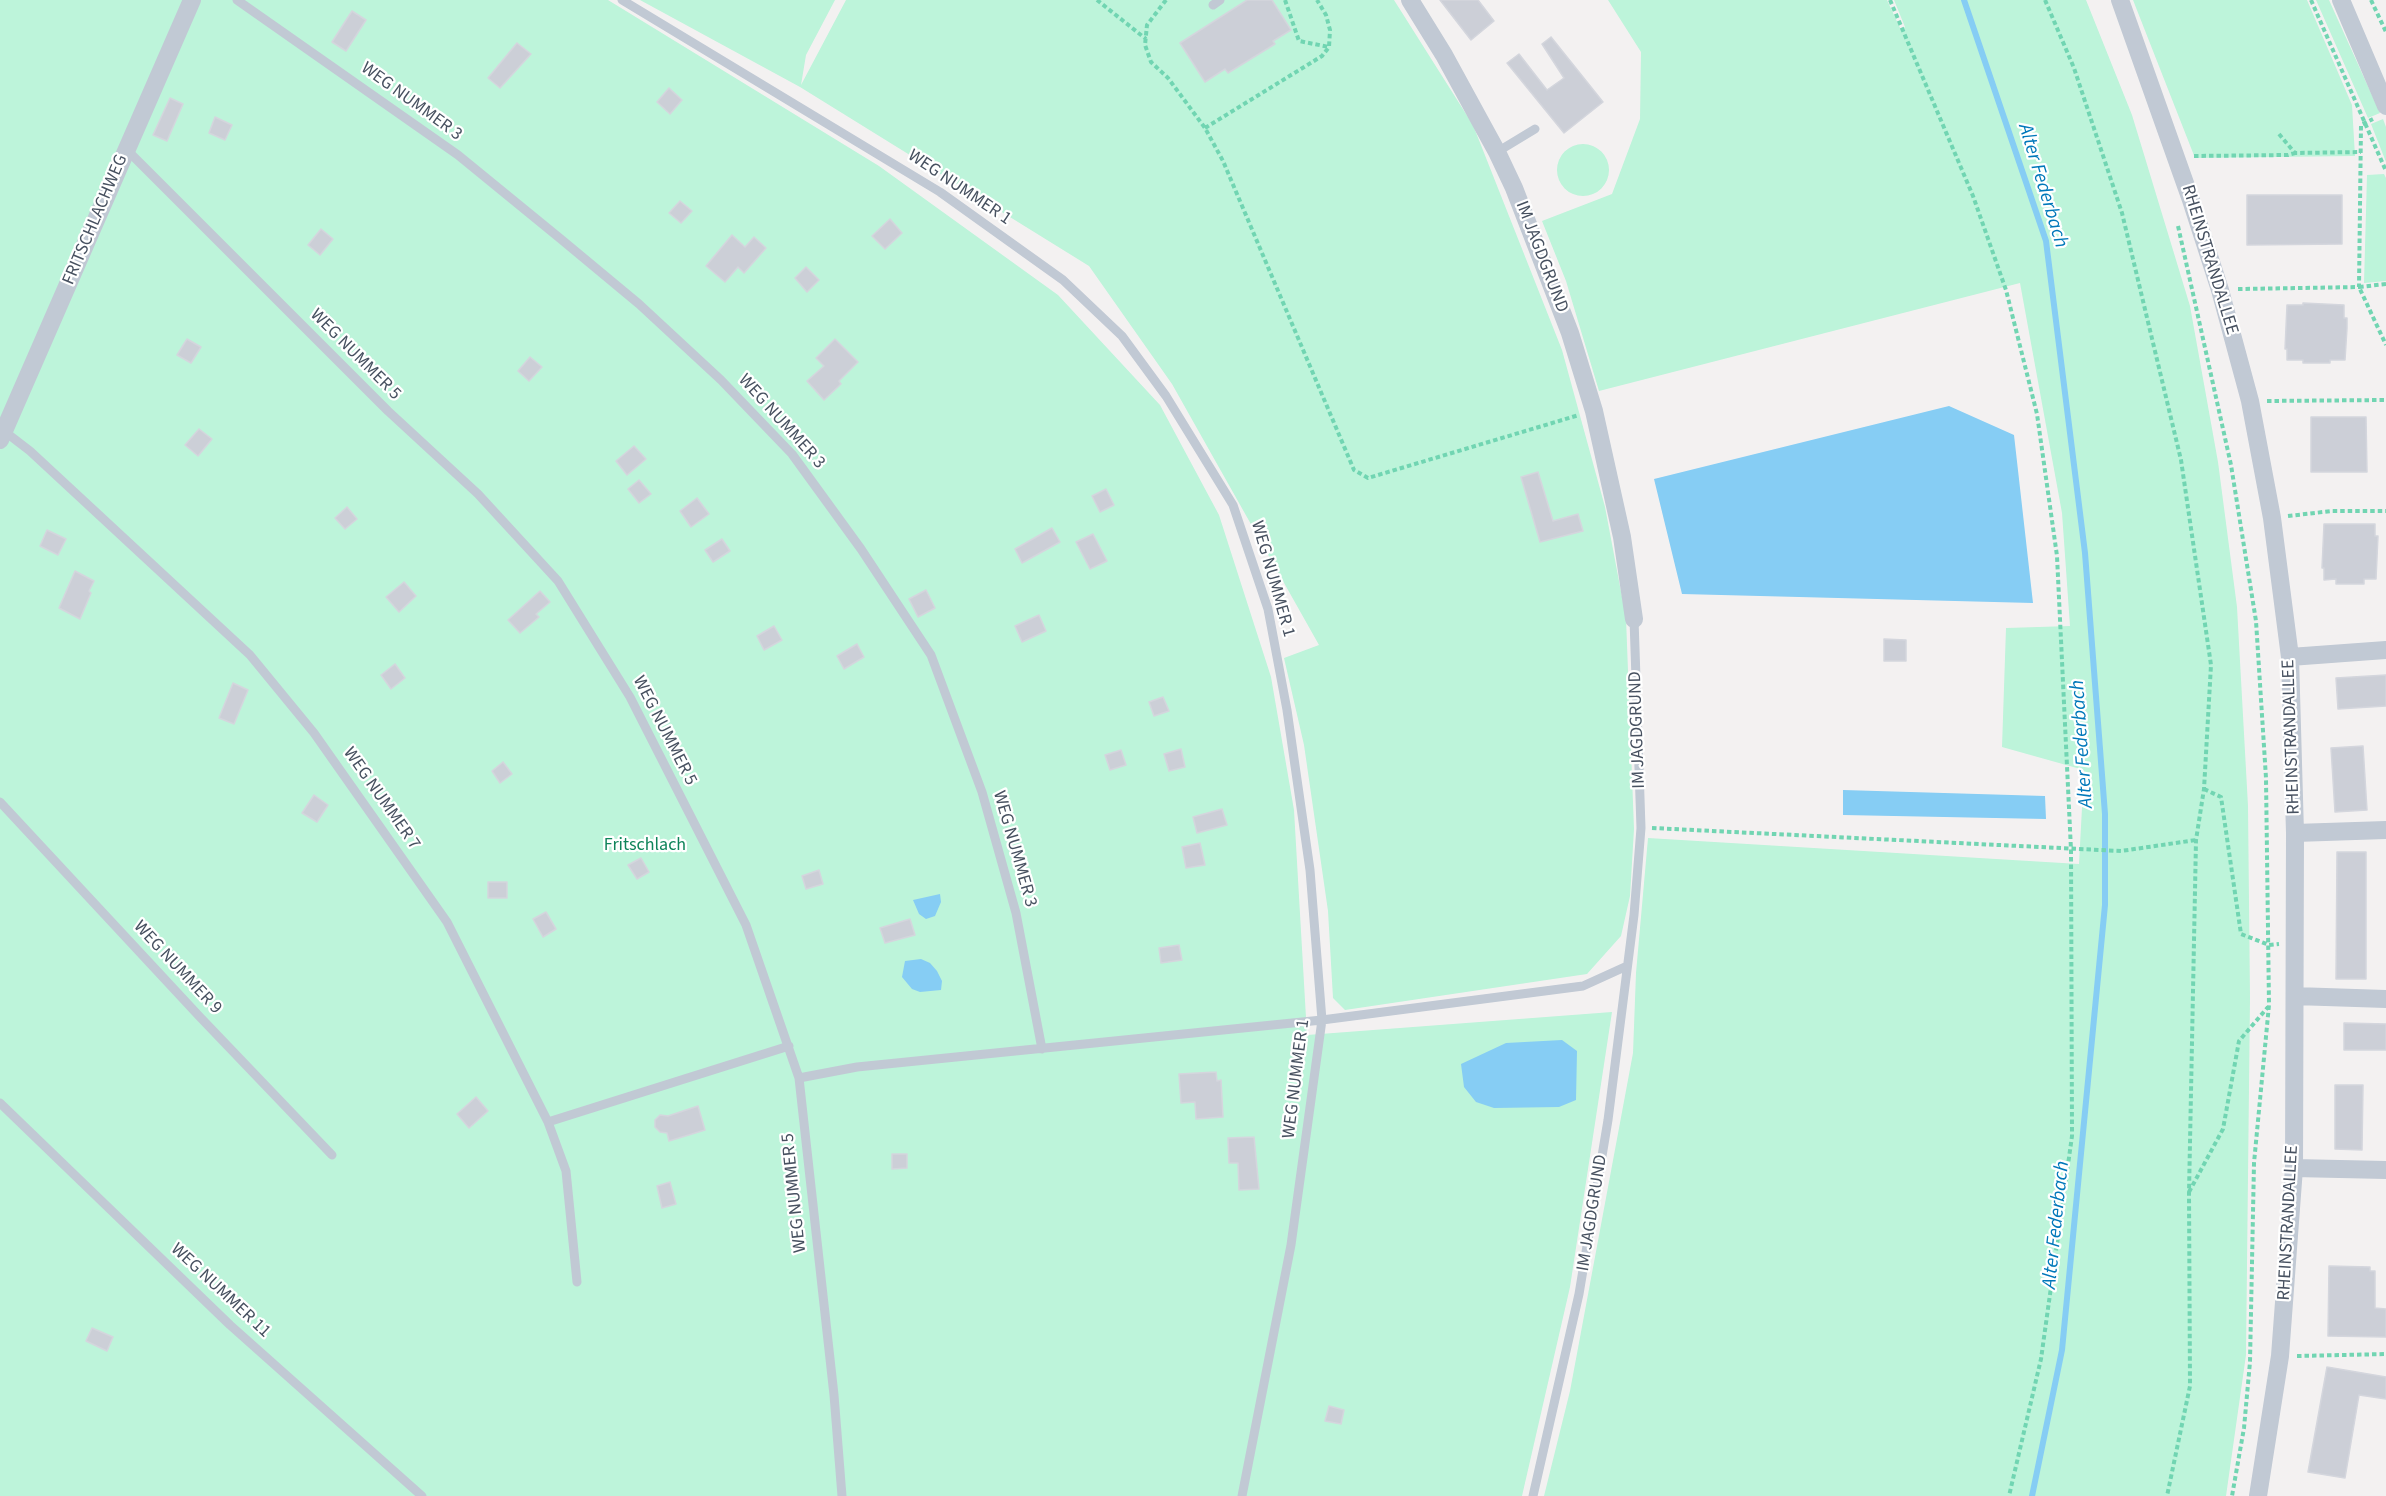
<!DOCTYPE html>
<html>
<head>
<meta charset="utf-8">
<style>
  body { margin:0 }
  canvas { display:block; background:#f3f1f1 }
</style>
</head>
<body>
<canvas width="2386" height="1496"></canvas>
<script>
const ctx = document.querySelector('canvas').getContext('2d');
ctx.lineJoin = 'round';
function fillPath(path, color) { ctx.fillStyle = color; ctx.fill(path, 'evenodd'); }
const shape = rows => new Path2D(rows.map(r => 'M' + r).join(''));
function trace(path, color, width, dash) { ctx.strokeStyle = color; ctx.lineWidth = width; ctx.lineCap = dash ? 'butt' : 'round'; ctx.setLineDash(dash || []); ctx.stroke(path); }
function drawText(font, color, halo, rows, align = 'center') {
  ctx.font = font + ' "Source Sans 3",sans-serif'; ctx.lineWidth = 4.5; ctx.setLineDash([]); ctx.textBaseline = 'middle'; ctx.strokeStyle = halo; ctx.fillStyle = color; for (const [text, x, y, turn = 0] of rows) {
    ctx.save(); ctx.translate(x, y); ctx.rotate((+turn || 0) * Math.PI / 180); ctx.textAlign = isNaN(turn) ? turn : align; if (halo) ctx.strokeText(text, 0, 0); ctx.fillText(text, 0, 0); ctx.restore();
  }
}
const green = shape([
  [0,0,608,0,879,166,1058,295,1160,405,1219,515,1271,677,1294,810,1307,1035,1612,1012,1570,1287,1522,1496,0,1496],
  [640,0,835,0,806,55,801,85,846,0,1394,0,1473,125,1562,350,1605,507,1626,618,1634,829,1630,896,1621,936,1587,974,1345,1010,1333,998,1328,911,1304,745,1284,658,1319,645,1172,384,1089,266,800,87],
  [1608,0,1887,0,1901,30,1905,27,1894,0,2086,0,2132,115,2190,306,2218,462,2237,607,2248,806,2250,998,2246,1355,2226,1496,1544,1496,1570,1391,1633,1053,1636,973,1648,838,2079,864,2084,770,2002,747,2006,628,2070,626,2062,513,2020,283,1599,391,1566,281,1542,221,1612,194,1640,119,1641,52],
  [2133,0,2307,0,2352,105,2355,156,2195,158],
  [2316,0,2329,0,2380,113,2368,118],
  [2383,119,2386,127,2386,162,2371,124],
  '1557 170a26 26 0 1 1 52 0a26 26 0 1 1-52 0Z',
  [2384,174,2386,178,2386,281,2364,283,2367,175]
]);
const water = shape([
  [1949,406,2014,435,2033,603,1682,594,1654,479],
  [1843,790,2045,796,2046,819,1843,815],
  [940,894,941,902,935,916,926,919,919,914,913,900],
  [921,959,930,963,937,971,942,981,941,990,920,992,912,989,902,977,905,961],
  [1562,1040,1577,1051,1576,1100,1559,1107,1494,1108,1476,1102,1464,1087,1461,1064,1506,1043]
]);
const stream = shape([
  [1964,0,2046,241,2085,553,2105,814,2105,905,2062,1350,2032,1496]
]);
const building = shape([
  [1247,0,1272,0,1291,30,1273,41,1275,44,1228,73,1225,69,1205,82,1180,43,1247,0],
  [1440,0,1478,0,1494,21,1471,40,1440,0],
  [352,11,366,20,346,51,332,42,352,11],
  [1551,37,1603,102,1564,133,1507,63,1519,54,1547,90,1564,78,1542,44,1551,37],
  [517,43,531,54,500,88,488,78,517,43],
  [669,88,682,100,670,114,657,102,669,88],
  [170,98,183,104,167,141,153,135,170,98],
  [215,117,232,125,225,140,209,133,215,117],
  [2247,195,2342,195,2342,244,2247,245,2247,195],
  [680,201,692,211,681,223,669,213,680,201],
  [890,219,902,233,885,249,872,236,890,219],
  [321,229,333,239,320,255,308,245,321,229],
  [732,235,745,247,754,237,766,248,744,273,738,267,725,282,706,266,732,235],
  [806,267,819,280,807,292,795,278,806,267],
  [2303,303,2344,305,2344,318,2347,318,2347,328,2345,360,2330,360,2330,363,2303,363,2303,360,2287,360,2287,349,2285,349,2287,305,2303,305,2303,303],
  [187,339,201,347,191,363,177,355,187,339],
  [835,339,858,362,839,381,841,384,824,400,807,381,824,366,816,358,835,339],
  [530,357,542,367,529,381,518,371,530,357],
  [2311,417,2366,417,2367,472,2311,472,2311,417],
  [199,429,212,439,198,456,185,445,199,429],
  [634,446,646,459,627,475,616,461,634,446],
  [1538,472,1553,521,1578,514,1583,531,1540,542,1521,477,1538,472],
  [639,480,651,494,639,503,628,489,639,480],
  [1106,489,1114,505,1100,512,1092,496,1106,489],
  [697,498,709,514,691,527,680,511,697,498],
  [347,507,357,519,345,529,335,518,347,507],
  [2324,524,2375,524,2375,536,2378,536,2376,579,2364,579,2364,584,2336,584,2336,579,2324,580,2324,568,2322,568,2324,524],
  [1052,528,1060,542,1022,563,1015,549,1052,528],
  [47,530,66,539,58,555,40,546,47,530],
  [1093,534,1107,561,1090,569,1076,542,1093,534],
  [722,539,730,551,713,562,705,550,722,539],
  [75,571,94,581,89,591,91,593,80,619,59,608,75,571],
  [404,582,416,596,399,612,386,597,404,582],
  [926,590,935,608,918,617,909,599,926,590],
  [540,591,550,602,536,614,539,617,520,633,508,620,540,591],
  [1039,615,1046,631,1022,642,1015,626,1039,615],
  [774,626,782,640,764,650,757,636,774,626],
  [1884,639,1906,640,1906,661,1884,661,1884,639],
  [857,644,864,657,844,669,837,656,857,644],
  [395,664,405,678,391,689,381,675,395,664],
  [2386,675,2386,706,2338,709,2336,678,2386,675],
  [233,683,248,690,234,724,219,718,233,683],
  [1163,697,1169,711,1154,716,1149,702,1163,697],
  [2363,746,2367,810,2335,812,2331,748,2363,746],
  [1181,749,1185,767,1169,771,1164,754,1181,749],
  [1121,750,1126,765,1110,770,1105,755,1121,750],
  [503,762,512,774,500,783,492,771,503,762],
  [314,795,328,805,317,822,302,813,314,795],
  [1222,809,1227,825,1197,833,1193,817,1222,809],
  [1200,843,1205,865,1186,868,1182,847,1200,843],
  [2337,852,2366,852,2366,979,2336,979,2337,852],
  [641,858,649,872,637,879,628,865,641,858],
  [819,870,823,884,806,889,802,876,819,870],
  [488,882,507,882,507,898,488,898,488,882],
  [546,912,556,929,543,937,533,919,546,912],
  [910,919,915,935,885,943,880,928,910,919],
  [1179,945,1182,960,1161,963,1159,948,1179,945],
  [2344,1023,2386,1024,2386,1050,2344,1050,2344,1023],
  [1216,1072,1217,1081,1221,1080,1223,1117,1196,1119,1195,1102,1181,1103,1179,1074,1216,1072],
  [2335,1085,2363,1085,2362,1150,2335,1149,2335,1085],
  [476,1097,488,1111,469,1128,457,1114,476,1097],
  [698,1106,705,1130,669,1141,667,1133,660,1132,655,1127,655,1120,660,1115,668,1116,698,1106],
  [1254,1137,1259,1189,1239,1190,1238,1163,1229,1163,1228,1138,1254,1137],
  [892,1154,907,1154,907,1168,892,1169,892,1154],
  [670,1182,676,1204,662,1208,657,1186,670,1182],
  [2329,1266,2370,1267,2370,1271,2375,1271,2375,1308,2386,1309,2386,1337,2328,1336,2329,1266],
  [92,1328,113,1337,107,1351,86,1341,92,1328],
  [2327,1367,2386,1377,2386,1399,2359,1395,2345,1478,2308,1472,2327,1367],
  [1329,1406,1344,1410,1341,1424,1325,1421,1329,1406]
]);
const path = shape([
  [1097,0,1146,39],
  [1166,0,1147,25,1145,45,1151,62,1168,78,1205,128,1223,161,1354,470,1368,478,1579,415],
  [1285,0,1299,41,1329,47],
  [1890,0,1973,196,2006,290,2037,414,2057,556,2071,850,2072,1136,2041,1359,2009,1496],
  [2045,0,2074,68,2122,213,2181,460,2211,665,2204,789,2196,840,2189,1193,2190,1386,2167,1496],
  [2311,0,2386,171],
  [2371,0,2386,32],
  [1205,128,1322,56,1329,47,1330,30,1326,15,1317,0],
  [2279,134,2295,153,2361,152],
  [2194,156,2288,155,2295,153],
  [2178,226,2231,465,2256,621,2266,778,2269,1005,2254,1163,2250,1362,2244,1428,2232,1496],
  [2386,284,2359,287,2386,345],
  [2238,289,2359,287,2361,125,2373,119],
  [2267,401,2386,400],
  [2288,516,2332,511,2386,511],
  [2204,789,2221,797,2241,934,2269,945,2279,944],
  [1652,828,2121,851,2196,840],
  [2189,1192,2223,1129,2239,1041,2268,1007],
  [2297,1356,2386,1354]
]);
const lane = shape([
  [237,0,458,155,562,240,639,304,721,380,792,454,861,549,931,655,982,792,1016,913,1042,1049],
  [622,0,940,192,1063,280,1122,336,1166,396,1233,505,1268,609,1287,710,1310,870,1322,1020,1291,1245,1242,1496],
  [1213,5,1220,0],
  [126,149,388,411,478,494,558,581,630,697,746,925,799,1078,834,1395,842,1496],
  [1497,152,1535,129],
  [4,431,30,451,250,655,314,733,447,922,548,1122,566,1171,577,1282],
  [0,802,199,1016,332,1155],
  [799,1078,857,1067,1322,1020,1583,986,1627,966],
  [0,1103,230,1325,422,1496],
  [548,1122,789,1046],
  [1533,1496,1579,1294,1608,1120,1634,915,1641,828,1634,619]
]);
const street = shape([
  [1410,0,1444,55,1497,152,1514,188,1570,333,1594,411,1622,537,1634,619],
  [2120,0,2191,200,2220,290,2250,401,2272,518,2290,657,2295,833,2294,1168,2280,1356,2258,1496],
  [2341,0,2386,106],
  [0,440,192,0],
  [2290,657,2386,650],
  [2295,833,2386,830],
  [2295,996,2386,999],
  [2294,1168,2386,1170]
]);
const streetNames = [
  ["WEG NUMMER 3",411,102,36],
  ["WEG NUMMER 1",959,188,34],
  ["FRITSCHLACHWEG",96,220,-67],
  ["IM JAGDGRUND",1541,257,69],
  ["RHEINSTRANDALLEE",2209,260,73],
  ["WEG NUMMER 5",355,355,45],
  ["WEG NUMMER 3",781,422,48],
  ["WEG NUMMER 1",1272,579,74],
  ["IM JAGDGRUND",1638,730,-92],
  ["WEG NUMMER 5",664,731,63],
  ["RHEINSTRANDALLEE",2292,737,-92],
  ["WEG NUMMER 7",381,799,55],
  ["WEG NUMMER 3",1014,849,74],
  ["WEG NUMMER 9",177,968,47],
  ["WEG NUMMER 1",1297,1079,-83],
  ["WEG NUMMER 5",795,1193,-96],
  ["IM JAGDGRUND",1593,1213,-81],
  ["RHEINSTRANDALLEE",2289,1223,-87],
  ["WEG NUMMER 11",220,1291,43]
];
const parkNames = [
  ["Fritschlach",645,846]
];
const waterNames = [
  ["Alter Federbach",2042,186,73],
  ["Alter Federbach",2083,744,-94],
  ["Alter Federbach",2057,1225,-84]
];
fillPath(green, '#bdf4da');
fillPath(water, '#86cdf4');
trace(stream, '#86cdf4', 6);
fillPath(building, '#cccfd7');
trace(building, '#d4d6dd', 1.5);
trace(path, '#71d5b2', 4, [4.5, 3]);
trace(lane, '#c1c9d4', 9);
trace(street, '#c1c9d4', 18);
drawText('18px', '#475160', '#fff', streetNames);
drawText('18px', '#0f845a', '#fff', parkNames);
drawText('italic 20px', '#0078ba', '#fff', waterNames);
</script>
</body>
</html>
